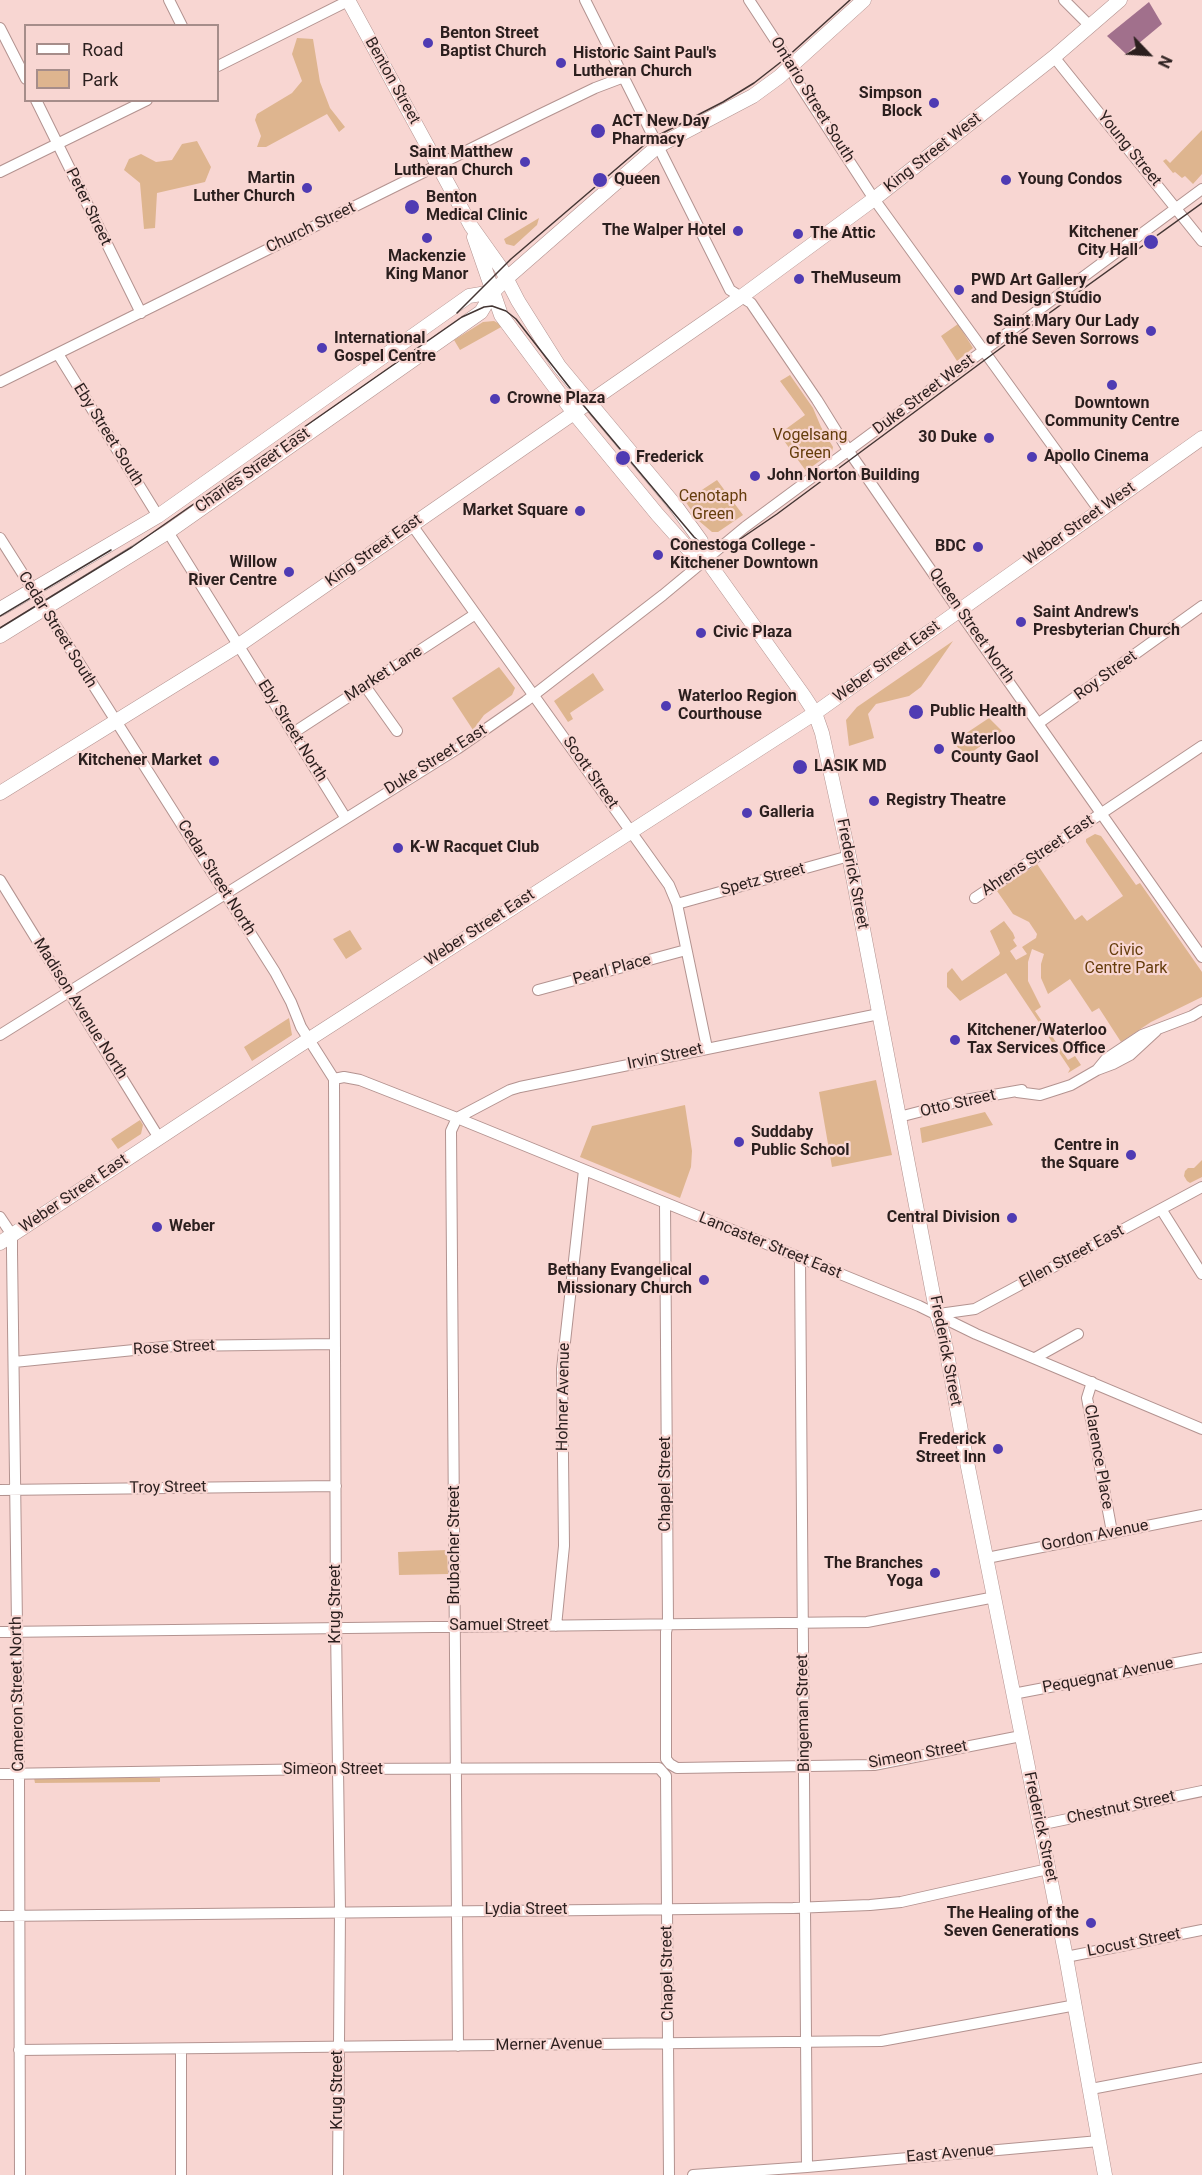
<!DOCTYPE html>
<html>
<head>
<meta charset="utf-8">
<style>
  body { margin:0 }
  #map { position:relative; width:1202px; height:2175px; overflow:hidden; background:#f8d6d2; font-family:Roboto,sans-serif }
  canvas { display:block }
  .legend { position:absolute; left:24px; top:24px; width:195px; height:78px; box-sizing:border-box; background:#f8d6d2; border:2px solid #a68d8a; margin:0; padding:8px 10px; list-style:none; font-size:18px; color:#2b1f1e }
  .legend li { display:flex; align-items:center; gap:12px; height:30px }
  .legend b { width:30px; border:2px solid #a68d8a }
  .north { position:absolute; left:1118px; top:24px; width:60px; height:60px; -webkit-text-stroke:4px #f8d6d2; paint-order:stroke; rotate:115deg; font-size:16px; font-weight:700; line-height:24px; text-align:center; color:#2b1f1e }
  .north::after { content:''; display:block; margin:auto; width:21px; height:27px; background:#2b1f1e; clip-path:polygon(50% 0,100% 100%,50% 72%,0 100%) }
</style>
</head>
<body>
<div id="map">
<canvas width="1202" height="2175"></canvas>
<ul class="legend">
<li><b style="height:8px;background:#fff"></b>Road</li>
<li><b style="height:16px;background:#deb58f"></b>Park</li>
</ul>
<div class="north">N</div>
</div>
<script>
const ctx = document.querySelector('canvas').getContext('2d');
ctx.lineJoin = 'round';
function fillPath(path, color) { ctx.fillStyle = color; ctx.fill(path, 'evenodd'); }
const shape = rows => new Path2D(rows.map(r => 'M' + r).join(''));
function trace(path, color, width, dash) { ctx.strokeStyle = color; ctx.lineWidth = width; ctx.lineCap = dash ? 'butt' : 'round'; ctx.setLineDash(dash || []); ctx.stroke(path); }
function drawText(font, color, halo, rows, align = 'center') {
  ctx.font = font + ' Roboto,sans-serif'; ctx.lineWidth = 4.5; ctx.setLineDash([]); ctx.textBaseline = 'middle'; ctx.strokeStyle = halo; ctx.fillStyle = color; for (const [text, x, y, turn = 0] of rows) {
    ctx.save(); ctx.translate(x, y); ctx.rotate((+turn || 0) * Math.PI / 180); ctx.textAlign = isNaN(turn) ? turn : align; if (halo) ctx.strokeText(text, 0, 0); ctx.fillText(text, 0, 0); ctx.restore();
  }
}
const green = shape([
  [297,38,313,39,320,82,330,108,345,127,339,132,327,114,266,147,257,147,261,136,255,120,257,114,292,93,302,81,292,54],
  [1202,130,1202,174,1193,184,1185,176,1182,178,1175,172,1173,173,1163,161,1166,159,1170,163],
  [197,141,211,167,205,182,157,193,155,228,144,229,140,183,124,170,129,159,141,154,156,162,172,160,182,144],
  [539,218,537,225,514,246,506,244,504,239],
  [494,321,503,326,460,350,454,340,483,322],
  [958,324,973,348,957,361,941,336],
  [790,375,813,408,821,427,833,447,832,452,806,471,779,434,805,415,780,381],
  [717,480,743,515,718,532,712,532,699,521,685,501],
  [953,641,921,687,909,696,876,704,868,714,874,738,849,746,846,720,857,707],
  [499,667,515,688,512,695,484,715,473,730,452,698],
  [593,673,604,690,570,713,573,719,568,722,554,701],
  [989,718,1002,731,965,757,956,745,967,737,965,734],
  [1095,834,1101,836,1136,885,1140,883,1202,972,1202,997,1151,1022,1121,1042,1099,1008,1092,1012,1070,979,1048,994,1041,978,1041,964,1044,954,1032,949,1028,962,1028,981,1041,1007,1035,1011,1068,1060,1075,1056,1081,1065,1068,1073,1070,1069,1006,973,960,1001,947,987,947,973,952,968,962,981,999,955,1000,953,990,931,1004,921,1013,933,1015,938,1013,940,1017,946,1010,951,1016,960,1027,954,1022,947,1036,938,1037,934,1029,922,1013,914,997,891,1037,864,1075,920,1082,915,1087,921,1123,896,1086,842,1086,839],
  [350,930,362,949,346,959,333,939],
  [289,1018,292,1035,252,1061,244,1047],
  [876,1080,892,1155,832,1167,819,1092],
  [685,1105,692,1151,691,1167,680,1198,580,1157,592,1126],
  [985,1112,993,1125,922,1143,920,1128],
  [140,1120,143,1125,141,1134,118,1149,111,1139],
  [1202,1160,1202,1177,1190,1183,1187,1181,1184,1176,1185,1171,1188,1168,1194,1168],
  [447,1550,448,1574,399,1575,398,1552],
  [34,1778,160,1778,160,1782,35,1783]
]);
const water = shape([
  [1149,2,1162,24,1126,54,1107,36]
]);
const minor = shape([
  [169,0,182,26],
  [585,0,730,290,751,303,817,400,848,450,968,624,1202,957],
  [749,0,783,52,797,81,874,199,1099,510],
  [1064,0,1090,26],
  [0,28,26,79],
  [1054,57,1202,241],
  [218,66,350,0],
  [36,100,141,313],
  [0,172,147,100],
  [58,354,158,516],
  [0,382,539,115,595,88,624,77],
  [412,525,669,885,677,904,707,1048],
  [168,532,345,817],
  [0,538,275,972,291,1002,301,1027,334,1079,336,1627,340,1911,338,2175],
  [365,686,397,731],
  [1039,723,1202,606],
  [293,733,474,615],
  [0,880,159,1138],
  [975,898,1202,746],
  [677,904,849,856],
  [538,990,686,950],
  [0,1035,457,749,526,701,663,595,745,527,1202,189],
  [1097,1070,1106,1059,1142,1035,1192,1016,1202,1010],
  [334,1079,344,1077,360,1080,457,1118,919,1306,976,1334,1202,1429],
  [1017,1092,1040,1095,1071,1085,1097,1070,1113,1064,1130,1055,1156,1031],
  [899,1117,965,1100,1022,1090],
  [457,1118,451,1131,458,2046],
  [457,1118,510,1090,520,1087,879,1014],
  [665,1203,668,1624,666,1632,666,1759,670,1764,677,1768,874,1765,1021,1736],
  [1161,1209,1202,1274],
  [0,1217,12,1235,12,1252,19,1774,20,2175],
  [800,1259,807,2167],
  [939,1314,975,1309,1202,1187],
  [1035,1358,1078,1334],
  [14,1362,174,1346,335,1344],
  [1092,1382,1087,1398,1112,1532],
  [0,1490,336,1486],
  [987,1558,1202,1515],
  [556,1626,564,1546,562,1369,584,1170],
  [0,1632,867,1622,995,1597],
  [1013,1694,1202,1658],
  [0,1774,326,1769,659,1768,666,1776,669,2175],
  [1039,1825,1202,1791],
  [0,1916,793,1908,870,1905,901,1902,1048,1869],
  [1066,1957,1202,1930],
  [181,2049,181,2175],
  [19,2050,881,2041,1076,2005],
  [1091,2089,1202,2068],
  [693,2175,807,2167,1099,2141]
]);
const major = shape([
  [348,0,471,226,501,268,518,301,559,366,675,505,701,541,706,559,804,696,815,713,822,733,849,856,937,1315,944,1337,963,1442,1066,1957,1105,2175],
  [474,237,501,315,574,413,657,514,690,551,706,559],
  [0,609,158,516,469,296,493,292],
  [0,636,168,532,481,312,493,292,507,278,658,146,753,96,779,77,864,0],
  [0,793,239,645,741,297,874,199,1054,57,1120,0],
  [0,1243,297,1047,815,713,1202,438]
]);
const tram = shape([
  [457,313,511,259,643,146,653,138,723,102,754,83,786,58,850,0],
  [0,616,111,550],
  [0,628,132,547,462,317,484,307,492,306,506,311,516,319,584,406,694,537,700,542,713,546,730,546,777,514,1005,345,1202,203]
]);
const markers = [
  [428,43,6,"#4f3bb3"],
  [561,63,6,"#4f3bb3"],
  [934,103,6,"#4f3bb3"],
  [598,131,8,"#4f3bb3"],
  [525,162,6,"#4f3bb3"],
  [600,180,8,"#4f3bb3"],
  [1006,180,6,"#4f3bb3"],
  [307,188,6,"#4f3bb3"],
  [412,207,8,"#4f3bb3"],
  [738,231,6,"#4f3bb3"],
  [798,234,6,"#4f3bb3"],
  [427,238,6,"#4f3bb3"],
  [1151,242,8,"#4f3bb3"],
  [799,279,6,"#4f3bb3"],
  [959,290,6,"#4f3bb3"],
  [1151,331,6,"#4f3bb3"],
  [322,348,6,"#4f3bb3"],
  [1112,385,6,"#4f3bb3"],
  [495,399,6,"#4f3bb3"],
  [989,438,6,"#4f3bb3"],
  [1032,457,6,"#4f3bb3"],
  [623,458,8,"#4f3bb3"],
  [755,476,6,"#4f3bb3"],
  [580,511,6,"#4f3bb3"],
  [978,547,6,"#4f3bb3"],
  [658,555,6,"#4f3bb3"],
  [289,572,6,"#4f3bb3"],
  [1021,622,6,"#4f3bb3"],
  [701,633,6,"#4f3bb3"],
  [666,706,6,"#4f3bb3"],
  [916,712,8,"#4f3bb3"],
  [939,749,6,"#4f3bb3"],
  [214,761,6,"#4f3bb3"],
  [800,767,8,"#4f3bb3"],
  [874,801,6,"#4f3bb3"],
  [747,813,6,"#4f3bb3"],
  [398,848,6,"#4f3bb3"],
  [955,1040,6,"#4f3bb3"],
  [739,1142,6,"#4f3bb3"],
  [1131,1155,6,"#4f3bb3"],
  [1012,1218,6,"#4f3bb3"],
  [157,1227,6,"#4f3bb3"],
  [704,1280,6,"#4f3bb3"],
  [998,1449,6,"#4f3bb3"],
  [935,1573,6,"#4f3bb3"],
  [1091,1923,6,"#4f3bb3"]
];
const poiNames = [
  ["Benton Street",440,34],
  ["Baptist Church",440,52],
  ["Historic Saint Paul's",573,54],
  ["Lutheran Church",573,72],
  ["Simpson",922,94,"right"],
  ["Block",922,112,"right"],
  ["ACT New Day",612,122],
  ["Pharmacy",612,140],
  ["Saint Matthew",513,153,"right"],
  ["Lutheran Church",513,171,"right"],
  ["Martin",295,179,"right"],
  ["Luther Church",295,197,"right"],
  ["Queen",614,180],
  ["Young Condos",1018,180],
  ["Benton",426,198],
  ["Medical Clinic",426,216],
  ["The Walper Hotel",726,231,"right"],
  ["Kitchener",1138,233,"right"],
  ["City Hall",1138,251,"right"],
  ["The Attic",810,234],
  ["Mackenzie",427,257,"center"],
  ["King Manor",427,275,"center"],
  ["TheMuseum",811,279],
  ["PWD Art Gallery",971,281],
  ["and Design Studio",971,299],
  ["Saint Mary Our Lady",1139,322,"right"],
  ["of the Seven Sorrows",1139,340,"right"],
  ["International",334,339],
  ["Gospel Centre",334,357],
  ["Crowne Plaza",507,399],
  ["Downtown",1112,404,"center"],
  ["Community Centre",1112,422,"center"],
  ["30 Duke",977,438,"right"],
  ["Apollo Cinema",1044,457],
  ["Frederick",636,458],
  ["John Norton Building",767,476],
  ["Market Square",568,511,"right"],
  ["Conestoga College -",670,546],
  ["Kitchener Downtown",670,564],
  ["BDC",966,547,"right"],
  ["Willow",277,563,"right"],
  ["River Centre",277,581,"right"],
  ["Saint Andrew's",1033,613],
  ["Presbyterian Church",1033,631],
  ["Civic Plaza",713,633],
  ["Waterloo Region",678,697],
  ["Courthouse",678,715],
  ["Public Health",930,712],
  ["Waterloo",951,740],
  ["County Gaol",951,758],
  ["Kitchener Market",202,761,"right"],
  ["LASIK MD",814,767],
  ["Registry Theatre",886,801],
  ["Galleria",759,813],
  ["K-W Racquet Club",410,848],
  ["Kitchener/Waterloo",967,1031],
  ["Tax Services Office",967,1049],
  ["Suddaby",751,1133],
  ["Public School",751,1151],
  ["Centre in",1119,1146,"right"],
  ["the Square",1119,1164,"right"],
  ["Central Division",1000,1218,"right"],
  ["Weber",169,1227],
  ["Bethany Evangelical",692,1271,"right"],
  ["Missionary Church",692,1289,"right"],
  ["Frederick",986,1440,"right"],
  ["Street Inn",986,1458,"right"],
  ["The Branches",923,1564,"right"],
  ["Yoga",923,1582,"right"],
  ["The Healing of the",1079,1914,"right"],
  ["Seven Generations",1079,1932,"right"]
];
const streetNames = [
  ["Benton Street",392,81,61],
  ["Ontario Street South",812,100,58],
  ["Young Street",1129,149,51],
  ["King Street West",933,153,-38],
  ["Peter Street",88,207,64],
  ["Church Street",311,228,-26],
  ["Duke Street West",924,395,-37],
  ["Eby Street South",108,435,58],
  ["Charles Street East",253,471,-35],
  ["Weber Street West",1080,524,-35],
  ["King Street East",374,551,-35],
  ["Queen Street North",971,626,55],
  ["Cedar Street South",57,630,58],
  ["Weber Street East",887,662,-36],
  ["Market Lane",384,674,-33],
  ["Roy Street",1106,676,-36],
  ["Eby Street North",292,731,58],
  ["Duke Street East",436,760,-32],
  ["Scott Street",590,773,55],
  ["Ahrens Street East",1038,856,-34],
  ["Frederick Street",852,874,79],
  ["Cedar Street North",216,878,58],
  ["Spetz Street",763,880,-15],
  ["Weber Street East",480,928,-33],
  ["Pearl Place",612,970,-15],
  ["Madison Avenue North",80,1009,58],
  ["Irvin Street",665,1057,-12],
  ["Otto Street",958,1104,-13],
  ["Weber Street East",74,1194,-34],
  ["Lancaster Street East",770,1246,22],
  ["Ellen Street East",1072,1257,-28],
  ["Rose Street",174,1348,-3],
  ["Frederick Street",945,1351,79],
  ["Hohner Avenue",564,1397,-89],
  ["Clarence Place",1098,1457,80],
  ["Chapel Street",666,1484,-90],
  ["Troy Street",168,1488,-1],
  ["Gordon Avenue",1095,1536,-11],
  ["Brubacher Street",455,1545,-90],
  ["Krug Street",336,1604,-90],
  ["Samuel Street",499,1626],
  ["Pequegnat Avenue",1108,1676,-11],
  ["Cameron Street North",18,1694,-91],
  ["Bingeman Street",804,1713,-91],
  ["Simeon Street",918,1755,-10],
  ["Simeon Street",333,1770],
  ["Chestnut Street",1121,1808,-12],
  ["Frederick Street",1040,1827,78],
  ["Lydia Street",526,1910],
  ["Locust Street",1134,1943,-11],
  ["Chapel Street",668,1973,-91],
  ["Merner Avenue",549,2045,-1],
  ["Krug Street",338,2090,-90],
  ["East Avenue",950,2154,-5]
];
const parkNames = [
  ["Vogelsang",810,436],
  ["Green",810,454],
  ["Cenotaph",713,497],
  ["Green",713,515],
  ["Civic",1126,951],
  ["Centre Park",1126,969]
];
fillPath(green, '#deb58f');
fillPath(water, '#a1708c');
trace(minor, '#b39390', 12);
trace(major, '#b39390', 15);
trace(minor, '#fff', 10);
trace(major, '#fff', 14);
trace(tram, '#443634', 1.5);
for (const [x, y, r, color] of markers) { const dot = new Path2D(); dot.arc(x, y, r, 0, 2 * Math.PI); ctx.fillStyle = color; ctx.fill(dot); trace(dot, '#f8d6d2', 2); }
drawText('bold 16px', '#2b1f1e', '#f8d6d2', poiNames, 'left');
drawText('16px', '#2b1f1e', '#f8d6d2', streetNames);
drawText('16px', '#653d0c', '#f8d6d2', parkNames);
</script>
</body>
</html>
